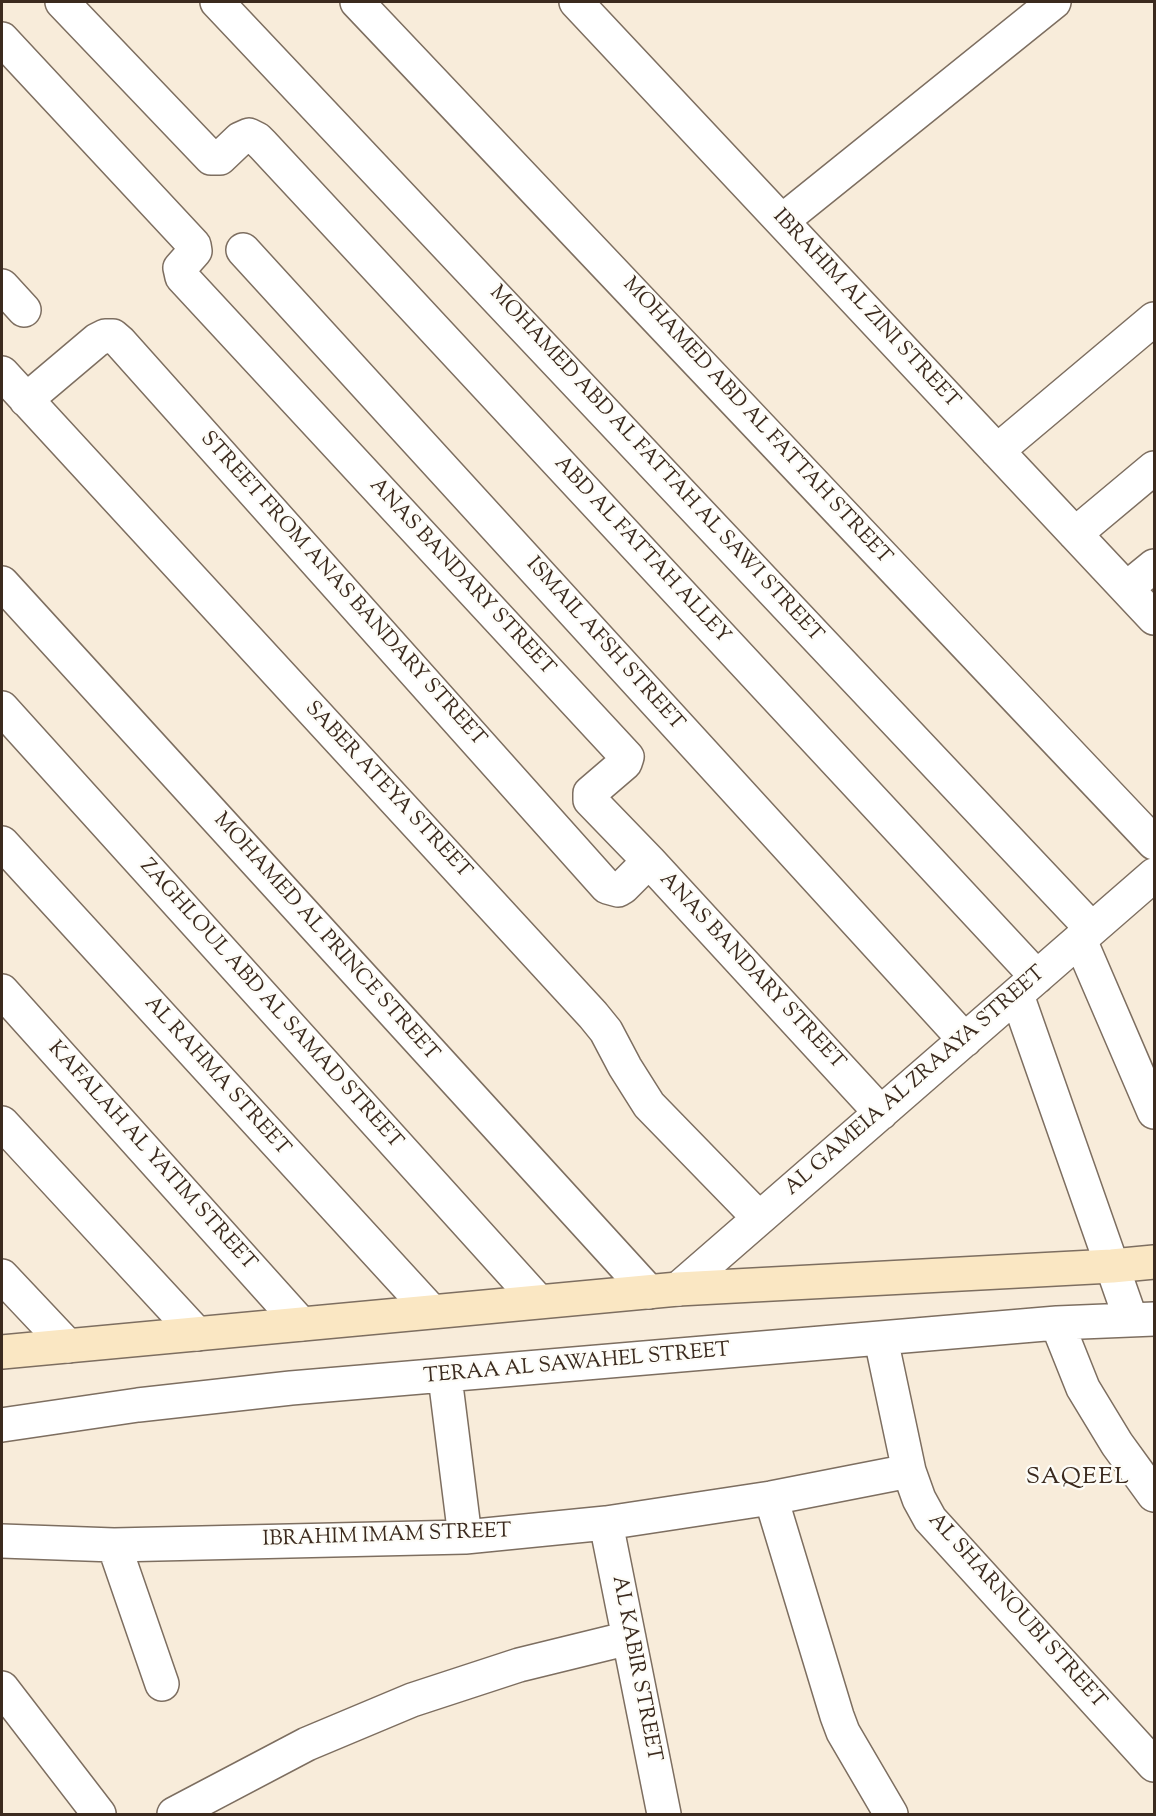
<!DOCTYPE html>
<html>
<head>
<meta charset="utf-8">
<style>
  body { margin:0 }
  #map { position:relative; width:1156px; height:1816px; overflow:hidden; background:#f8ecda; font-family:"Sorts Mill Goudy",serif }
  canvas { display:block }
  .frame { position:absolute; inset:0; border:3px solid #3b2a1e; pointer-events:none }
</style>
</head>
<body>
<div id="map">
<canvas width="1156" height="1816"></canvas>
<div class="frame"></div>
</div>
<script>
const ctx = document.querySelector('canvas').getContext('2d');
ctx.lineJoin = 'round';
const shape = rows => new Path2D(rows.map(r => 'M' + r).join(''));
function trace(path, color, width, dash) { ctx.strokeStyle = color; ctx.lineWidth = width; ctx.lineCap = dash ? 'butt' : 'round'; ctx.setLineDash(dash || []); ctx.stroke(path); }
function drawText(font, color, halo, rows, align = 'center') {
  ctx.font = font + ' "Sorts Mill Goudy",serif'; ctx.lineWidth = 4.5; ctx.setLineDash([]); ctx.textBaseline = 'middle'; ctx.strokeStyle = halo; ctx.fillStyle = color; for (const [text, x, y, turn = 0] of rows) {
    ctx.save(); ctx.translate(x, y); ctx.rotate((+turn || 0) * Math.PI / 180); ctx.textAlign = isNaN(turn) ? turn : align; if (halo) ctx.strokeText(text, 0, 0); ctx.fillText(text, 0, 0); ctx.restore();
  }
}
const street = shape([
  [62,2,211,158,220,158,240,139,249,135,257,139,263,145,1037,977],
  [217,2,1092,929],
  [357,2,1154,843],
  [576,2,1154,618],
  [2,39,194,245,195,251,180,268,182,277,627,757,625,763,590,793,590,800,649,861,881,1113],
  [782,221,1054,2],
  [243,250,965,1040],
  [2,286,24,310],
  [2,373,593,1015,606,1031,625,1067,649,1105,759,1218],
  [26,400,97,340,105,336,113,336,120,342,607,887,618,890,623,887,649,861],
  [997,451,1154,319],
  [1075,534,1154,468],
  [2,583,649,1292],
  [1127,588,1154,566],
  [2,708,538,1301],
  [2,843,431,1311],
  [1080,940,1154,1112],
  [2,991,301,1324],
  [1017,995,1131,1320],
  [2,1123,197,1334],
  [2,1276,68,1346],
  [678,1289,1154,875],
  [1057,1323,1083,1388,1117,1444,1154,1495],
  [881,1339,909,1471,919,1499,930,1519,1154,1765],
  [445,1377,465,1537],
  [2,1425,138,1405,291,1388,1057,1323,1154,1319],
  [771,1498,837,1716,843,1732,891,1814],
  [606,1523,664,1814],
  [2,1541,114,1545,465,1537,606,1523,771,1498,909,1471],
  [114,1545,162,1684],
  [2,1688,99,1814],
  [174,1814,307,1744,412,1700,519,1665,629,1638]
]);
const secondary = shape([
  [2,1352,678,1289,1112,1266,1154,1262]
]);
const streetNames = [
  ["IBRAHIM AL ZINI STREET",865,310,47],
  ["MOHAMED ABD AL FATTAH STREET",756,422,47],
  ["MOHAMED ABD AL FATTAH AL SAWI STREET",655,465,47],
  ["ABD AL FATTAH ALLEY",641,551,47],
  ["ANAS BANDARY STREET",461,578,47],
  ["STREET FROM ANAS BANDARY STREET",342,590,48],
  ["ISMAIL AFSH STREET",604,645,48],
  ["SABER ATEYA STREET",387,791,47],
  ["MOHAMED AL PRINCE STREET",325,938,48],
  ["ANAS BANDARY STREET",751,972,47],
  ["ZAGHLOUL ABD AL SAMAD STREET",270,1005,48],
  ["AL RAHMA STREET",216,1077,48],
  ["AL GAMEIA AL ZRAAYA STREET",916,1082,-41],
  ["KAFALAH AL YATIM STREET",151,1157,48],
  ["TERAA AL SAWAHEL STREET",577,1365,-5],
  ["IBRAHIM IMAM STREET",387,1537,-2],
  ["AL SHARNOUBI STREET",1016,1612,48],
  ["AL KABIR STREET",635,1669,79]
];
const quarterNames = [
  ["SAQEEL",1078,1479]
];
trace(street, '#7d6e60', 36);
trace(secondary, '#7d6e60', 36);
trace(street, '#fff', 33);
trace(secondary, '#fae7c3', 33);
drawText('21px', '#3b2a1e', '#fdfcf7', streetNames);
ctx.letterSpacing = '1.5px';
drawText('24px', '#3b2a1e', '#fdfcf7', quarterNames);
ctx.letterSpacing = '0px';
</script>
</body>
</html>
